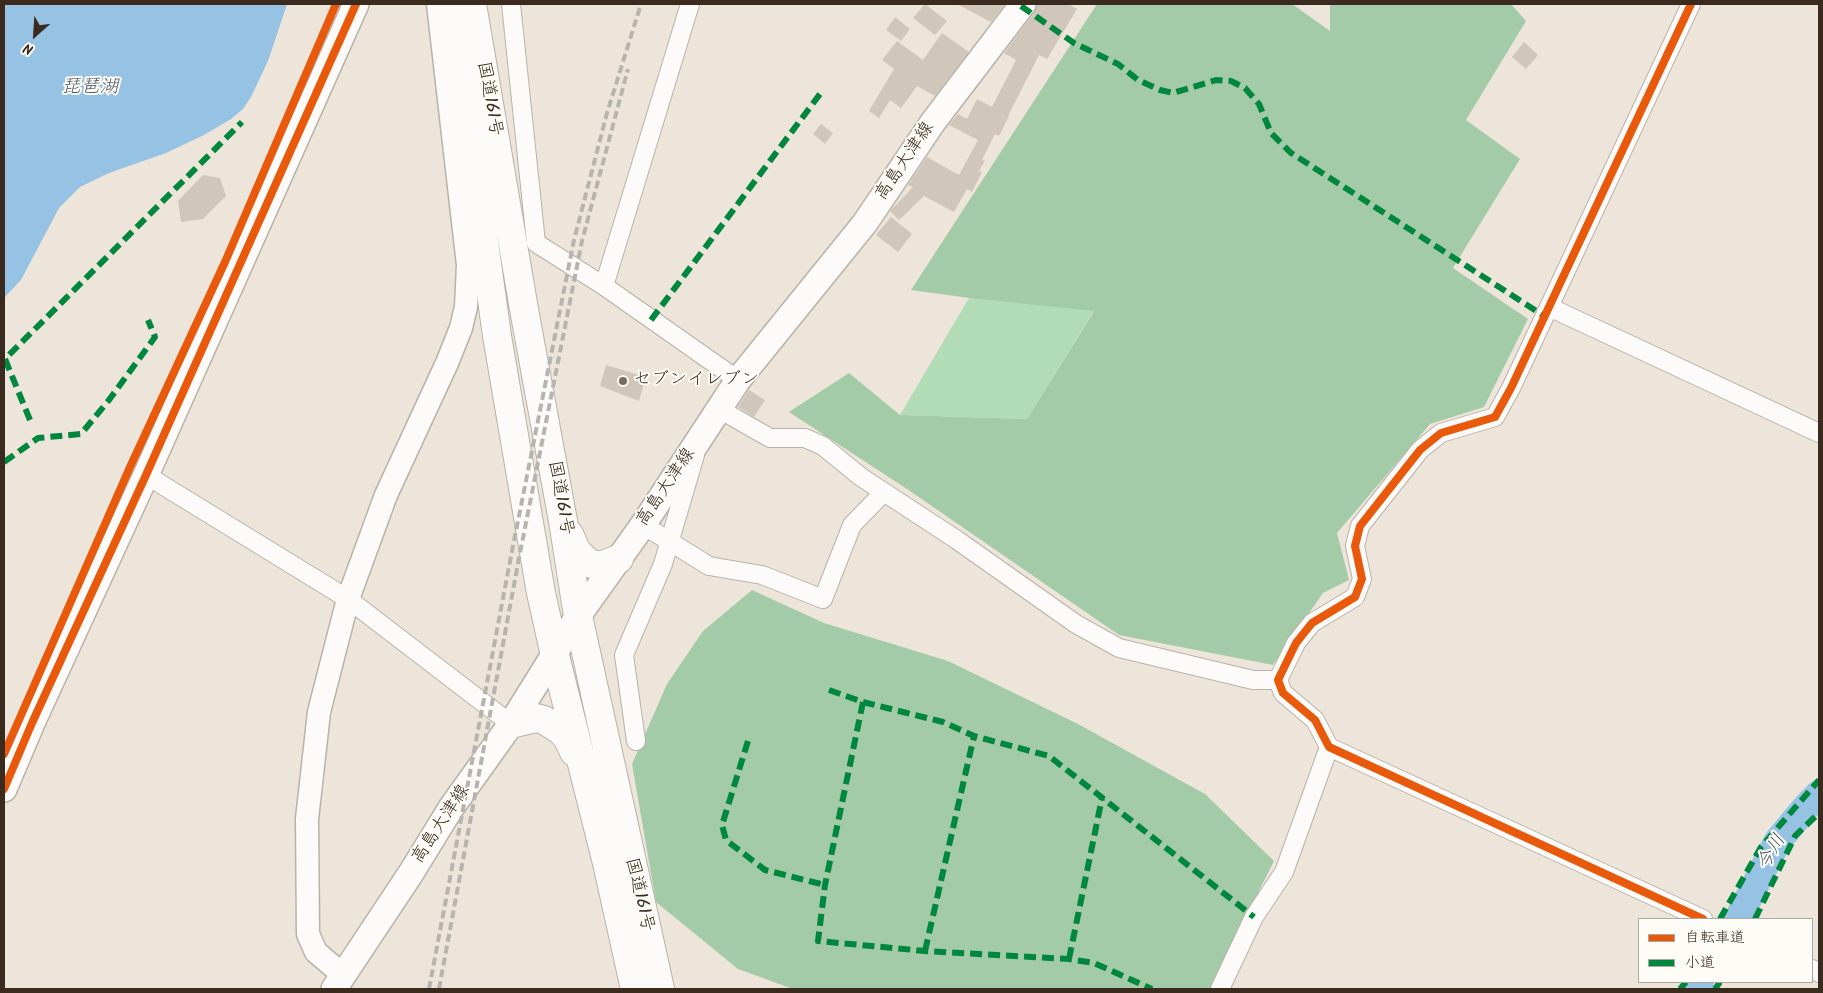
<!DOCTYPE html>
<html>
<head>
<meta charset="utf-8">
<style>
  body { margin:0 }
  #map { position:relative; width:1823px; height:993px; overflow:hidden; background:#ede5d9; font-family:Kalam,"Klee One",sans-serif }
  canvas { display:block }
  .frame { position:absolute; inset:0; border:5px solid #3b2a1e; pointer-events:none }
  .legend { position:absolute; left:1638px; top:918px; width:175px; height:65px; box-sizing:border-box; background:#fdfcf7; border:1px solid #afa8a0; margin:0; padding:6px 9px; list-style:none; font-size:15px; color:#3b2a1e }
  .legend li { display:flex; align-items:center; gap:10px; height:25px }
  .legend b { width:25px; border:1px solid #afa8a0 }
  .north { position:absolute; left:10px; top:10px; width:50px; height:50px; -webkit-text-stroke:4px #fdfcf7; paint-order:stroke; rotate:206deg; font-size:14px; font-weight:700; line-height:20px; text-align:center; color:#3b2a1e }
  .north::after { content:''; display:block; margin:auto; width:18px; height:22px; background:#3b2a1e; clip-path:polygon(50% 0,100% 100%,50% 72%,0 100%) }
</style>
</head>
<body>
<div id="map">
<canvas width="1823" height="993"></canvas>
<div class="frame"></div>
<ul class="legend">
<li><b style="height:6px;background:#e8590c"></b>自転車道</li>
<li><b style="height:6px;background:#00873e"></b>小道</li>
</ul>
<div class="north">N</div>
</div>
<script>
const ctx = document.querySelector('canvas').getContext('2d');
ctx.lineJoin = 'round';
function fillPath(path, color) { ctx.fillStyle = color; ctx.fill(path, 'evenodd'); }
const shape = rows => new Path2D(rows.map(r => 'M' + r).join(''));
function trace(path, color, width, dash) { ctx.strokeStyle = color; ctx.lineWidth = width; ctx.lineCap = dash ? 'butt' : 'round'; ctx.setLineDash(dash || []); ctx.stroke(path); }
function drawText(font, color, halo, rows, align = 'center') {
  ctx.font = font + ' Kalam,"Klee One",sans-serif'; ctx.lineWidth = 4; ctx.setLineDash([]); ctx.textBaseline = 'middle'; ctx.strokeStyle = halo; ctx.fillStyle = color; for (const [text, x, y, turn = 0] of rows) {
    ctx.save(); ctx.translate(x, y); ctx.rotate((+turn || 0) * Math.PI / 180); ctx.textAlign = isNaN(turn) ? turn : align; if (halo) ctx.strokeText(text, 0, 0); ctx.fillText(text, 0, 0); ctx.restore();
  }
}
const green = shape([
  [969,298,1094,310,1027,419,900,415]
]);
const forest = shape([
  [1097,4,1292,4,1330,31,1330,4,1511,4,1526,21,1466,120,1520,159,1453,268,1528,319,1484,407,1430,424,1337,533,1349,580,1323,593,1273,665,1119,635,910,491,789,412,849,373,900,415,1027,419,1094,311,969,298,911,290],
  [752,590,824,623,948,661,1078,724,1205,794,1274,861,1210,989,793,989,738,969,656,902,632,764,667,684,703,631]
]);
const water = shape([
  [4,4,287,4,268,61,251,97,243,109,231,119,204,135,166,153,109,173,80,187,59,208,21,280,4,298]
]);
const river = shape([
  [1738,919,1777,842,1806,807,1819,794],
  [1695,989,1700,982]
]);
const building = shape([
  [925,4,947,21,935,35,913,18],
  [957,4,1005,4,991,22],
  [1037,4,1068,4,1077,9,1047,59,1039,55,1008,116,1009,116,999,136,995,134,982,160,985,161,979,171,982,172,972,192,967,189,954,212,924,196,899,220,890,211,913,187,908,185,927,157,959,175,978,140,949,125,958,114,967,119,977,99,992,107,1016,60,1004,53,1034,13],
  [895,17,910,29,901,41,886,30],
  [942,33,969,52,935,96,917,86,901,108,890,100,879,118,869,111,894,69,882,60,897,41,923,60],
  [1524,42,1538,55,1526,69,1512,57],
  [821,124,833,133,825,144,813,134],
  [203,175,220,178,226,196,203,219,181,222,178,201],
  [891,217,912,234,898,252,876,235],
  [606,365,646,377,639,401,600,386],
  [749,390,765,400,754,417,738,407]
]);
const minor = shape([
  [511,4,536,243,604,286,738,380],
  [1691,4,1511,388,1495,417,1441,433,1420,450,1360,526,1355,546,1362,579,1355,597,1312,623,1296,643,1278,680,1283,693,1315,720,1329,747,1703,919],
  [604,286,690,4],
  [1549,307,1819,433],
  [719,409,770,438,805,438,823,446,861,477,957,540,1076,624,1119,648,1253,680,1278,680],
  [146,475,348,599,511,724],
  [643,525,709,566,762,575,823,599,852,525,884,492],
  [636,741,624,655,663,564,695,455],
  [1812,969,1819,973],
  [1220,989,1254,917,1284,872,1329,747]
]);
const tertiary = shape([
  [343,975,316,952,308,934,307,819,319,712,348,599,386,495,447,363,461,328,466,307,468,265,438,4]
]);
const secondary = shape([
  [4,789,32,723,146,475,356,4],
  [334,989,411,873,451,808,511,724,578,616,643,525,738,380,865,223,933,122,1023,4]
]);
const trunk = shape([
  [472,4,525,315,563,521,578,616,660,989],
  [457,10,460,54,474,170,497,336,541,593,556,660,607,863,635,989],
  [569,534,577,552,589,563,600,566,619,559],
  [511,724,536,718,544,720,560,730,567,737,574,752]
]);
const rail = shape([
  [429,989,511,556,574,240,607,113,641,4],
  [439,989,519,558,582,241,628,69]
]);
const quiet = shape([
  [1021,6,1074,43,1118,64,1138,80,1160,90,1173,93,1216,80,1231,81,1245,88,1259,104,1271,133,1291,153,1544,316],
  [651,320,823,90],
  [30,420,5,359,242,122],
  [4,462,38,438,81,434,109,400,155,337,148,320],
  [829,690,863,702,943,722,974,736,1049,756,1254,917],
  [863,702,825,885,818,941,925,951,1069,959,1094,963,1152,989],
  [748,741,722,825,726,840,765,870,825,885],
  [1720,919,1761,847,1819,780],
  [1755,919,1795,836,1819,813],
  [925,951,974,736],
  [1069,959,1102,798],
  [1680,989,1686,982],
  [1715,989,1720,982]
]);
const cycleway = shape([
  [1691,4,1511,388,1495,417,1441,433,1420,450,1360,526,1355,546,1362,579,1355,597,1312,623,1296,643,1278,680,1283,693,1315,720,1329,747,1703,919],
  [4,754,130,467,225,262,336,4],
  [4,789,32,723,146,475,356,4]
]);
const markers = [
  [623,381,5,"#796b5f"]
];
const streetNames = [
  ["国道161号",488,99,80],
  ["高島大津線",906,162,-56],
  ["高島大津線",667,488,-56],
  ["国道161号",559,498,80],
  ["高島大津線",442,825,-57],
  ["国道161号",638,895,77]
];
const poiNames = [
  ["セブンイレブン",633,381]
];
const waterNames = [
  ["琵琶湖",90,89],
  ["今川",1773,853,-59]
];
fillPath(green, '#b1dcb5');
fillPath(forest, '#a4cba8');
fillPath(water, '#96c3e3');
trace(river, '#96c3e3', 28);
fillPath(building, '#d0c6ba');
trace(minor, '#b9b2a9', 20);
trace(tertiary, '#b9b2a9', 25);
trace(secondary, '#b9b2a9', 28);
trace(trunk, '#b9b2a9', 30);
trace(minor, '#fcfbf9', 18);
trace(tertiary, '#fcfbf9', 22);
trace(secondary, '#fcfbf9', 25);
trace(trunk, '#fcfbf9', 28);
trace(rail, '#b7b4b0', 4, [8, 4]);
trace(quiet, '#00873e', 6, [12, 6]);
trace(cycleway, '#e8590c', 8);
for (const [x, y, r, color] of markers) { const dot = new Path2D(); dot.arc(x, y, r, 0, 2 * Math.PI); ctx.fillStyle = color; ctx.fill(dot); trace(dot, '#fdfcf7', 2); }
drawText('18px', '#3b2a1e', '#fdfcf7', streetNames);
drawText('18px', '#3b2a1e', '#fdfcf7', poiNames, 'left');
drawText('italic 19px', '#4e5a64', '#fdfcf7', waterNames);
</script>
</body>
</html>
